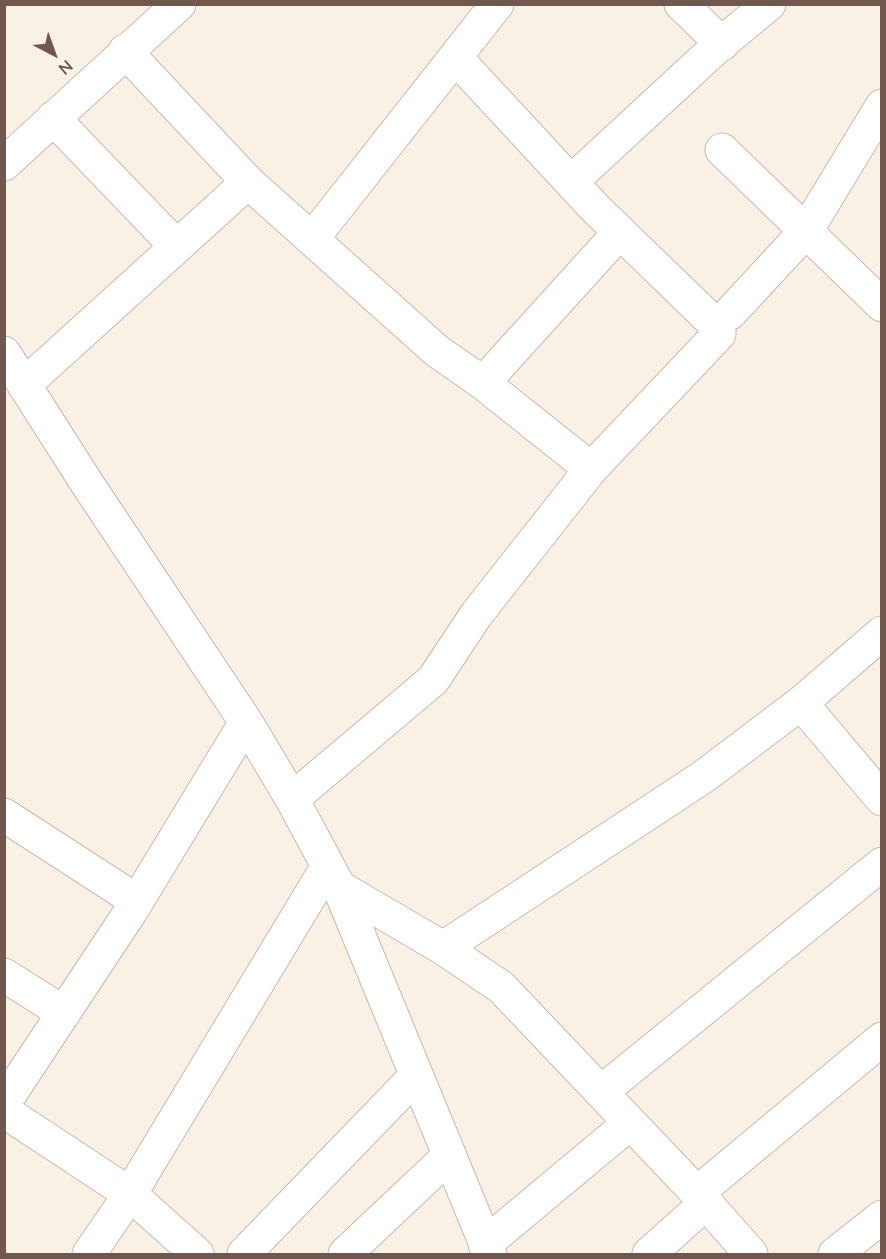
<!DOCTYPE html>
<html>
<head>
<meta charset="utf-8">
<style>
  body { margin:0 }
  #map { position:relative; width:886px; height:1259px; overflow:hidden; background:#faf1e6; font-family:Lato,sans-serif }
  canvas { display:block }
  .frame { position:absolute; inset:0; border:6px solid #70584e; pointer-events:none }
  .north { position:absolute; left:24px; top:24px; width:60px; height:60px; -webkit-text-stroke:4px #fdf5ec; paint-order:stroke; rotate:139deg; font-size:16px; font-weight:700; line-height:24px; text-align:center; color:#70584e }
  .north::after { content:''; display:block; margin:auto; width:21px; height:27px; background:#70584e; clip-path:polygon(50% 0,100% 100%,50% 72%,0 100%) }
</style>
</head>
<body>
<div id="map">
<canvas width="886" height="1259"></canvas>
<div class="frame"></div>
<div class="north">N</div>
</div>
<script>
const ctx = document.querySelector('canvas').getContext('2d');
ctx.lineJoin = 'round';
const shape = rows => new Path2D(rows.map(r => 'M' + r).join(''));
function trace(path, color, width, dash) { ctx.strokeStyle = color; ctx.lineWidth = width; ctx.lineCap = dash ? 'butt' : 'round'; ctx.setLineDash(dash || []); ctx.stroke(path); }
const minor = shape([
  [681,4,722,44],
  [125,51,248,182,437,351,483,383,591,469],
  [53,118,176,246],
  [722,150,882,305],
  [4,164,179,4],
  [571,182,717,47,769,4],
  [312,239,497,4],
  [730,313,806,231,882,106],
  [4,353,88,485,246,722,292,799,328,866,339,887,490,1254],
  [483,383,620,232],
  [24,385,248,182],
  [801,703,882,799],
  [292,799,433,680,476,615,591,469,719,334,719,328,594,207,455,57],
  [4,815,137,901],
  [339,887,443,948,501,987,697,1193,751,1254],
  [443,948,703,777,801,703,882,633],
  [4,975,64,1013],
  [601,1092,882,864],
  [4,1103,131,911,246,722],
  [4,1111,130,1194,197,1254],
  [697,1193,882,1039],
  [485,1244,630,1123],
  [89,1254,130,1194,328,866],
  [244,1254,416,1076],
  [345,1254,449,1156],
  [649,1254,706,1203],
  [835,1254,882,1217]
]);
trace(minor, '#cab9ad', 35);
trace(minor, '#fff', 33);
</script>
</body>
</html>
